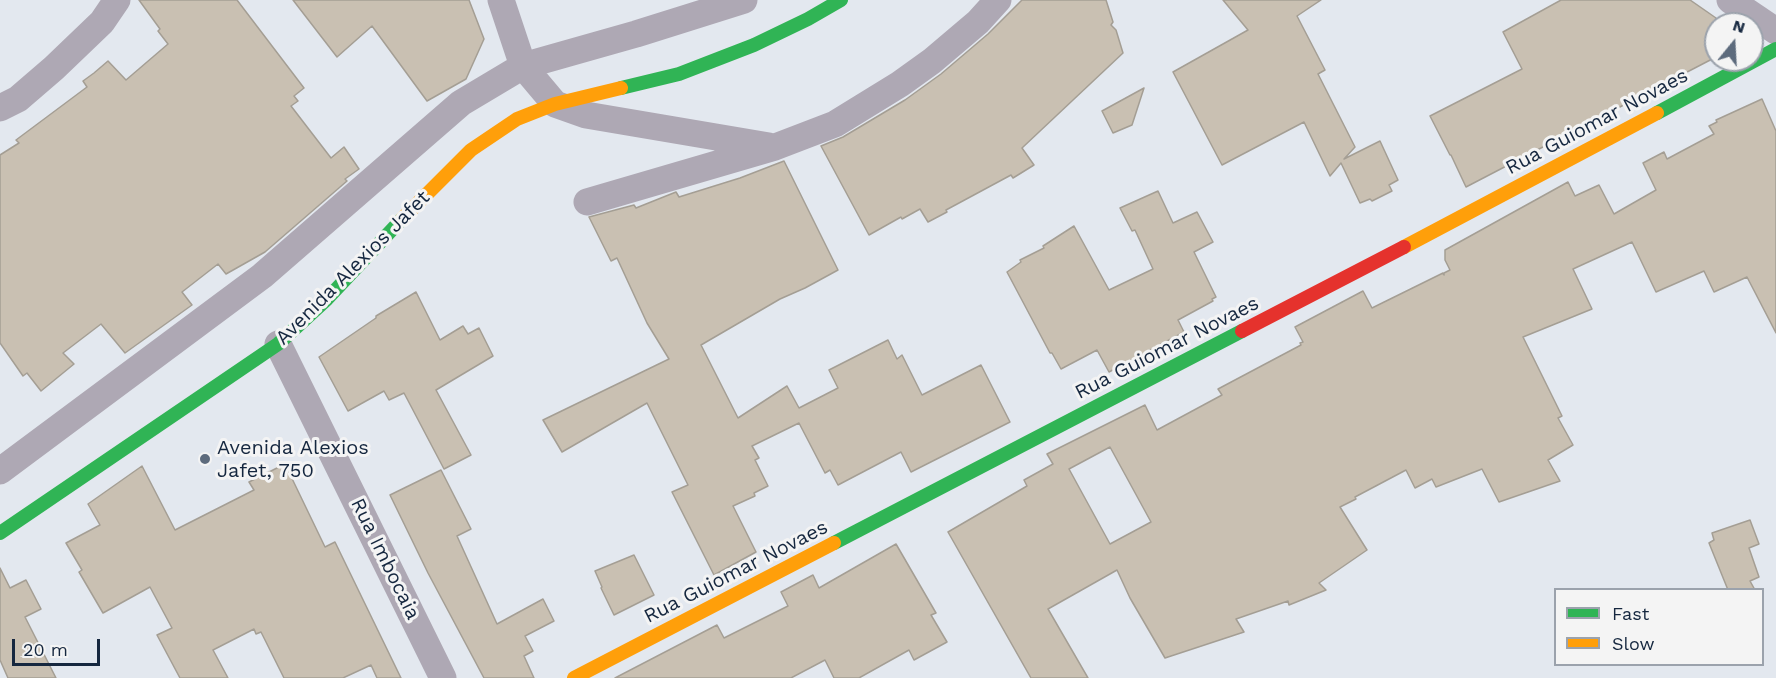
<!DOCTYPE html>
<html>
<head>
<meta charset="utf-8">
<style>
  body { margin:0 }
  #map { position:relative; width:1776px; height:678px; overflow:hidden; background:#e3e8ef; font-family:"Work Sans",sans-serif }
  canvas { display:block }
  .legend { position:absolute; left:1554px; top:588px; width:210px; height:78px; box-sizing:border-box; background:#f4f4f4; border:2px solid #9ba2ac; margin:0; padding:8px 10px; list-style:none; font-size:18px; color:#15273f }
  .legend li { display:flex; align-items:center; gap:12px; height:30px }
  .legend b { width:30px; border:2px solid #9ba2ac }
  .north { position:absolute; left:1704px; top:12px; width:60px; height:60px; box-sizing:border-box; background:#f4f4f4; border:2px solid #9ba2ac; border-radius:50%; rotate:18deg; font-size:16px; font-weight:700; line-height:24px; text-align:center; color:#15273f }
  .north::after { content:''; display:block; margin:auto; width:21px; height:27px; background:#5d6b7d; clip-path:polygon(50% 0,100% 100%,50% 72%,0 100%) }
  .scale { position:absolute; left:12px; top:639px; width:88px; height:27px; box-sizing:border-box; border:3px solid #15273f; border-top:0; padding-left:8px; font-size:18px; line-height:21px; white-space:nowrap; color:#15273f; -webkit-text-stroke:4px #f4f4f4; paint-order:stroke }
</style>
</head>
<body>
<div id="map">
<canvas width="1776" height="678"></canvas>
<ul class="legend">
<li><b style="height:8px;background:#30b455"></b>Fast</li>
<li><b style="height:8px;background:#ff9f0a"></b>Slow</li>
</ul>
<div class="north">N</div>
<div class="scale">20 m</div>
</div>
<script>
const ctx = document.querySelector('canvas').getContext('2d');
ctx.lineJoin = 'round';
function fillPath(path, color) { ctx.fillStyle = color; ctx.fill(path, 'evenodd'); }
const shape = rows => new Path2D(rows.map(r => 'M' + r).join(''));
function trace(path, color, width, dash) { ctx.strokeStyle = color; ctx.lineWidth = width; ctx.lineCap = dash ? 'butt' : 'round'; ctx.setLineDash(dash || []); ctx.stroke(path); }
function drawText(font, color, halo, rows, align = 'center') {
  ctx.font = font + ' "Work Sans",sans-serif'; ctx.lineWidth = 6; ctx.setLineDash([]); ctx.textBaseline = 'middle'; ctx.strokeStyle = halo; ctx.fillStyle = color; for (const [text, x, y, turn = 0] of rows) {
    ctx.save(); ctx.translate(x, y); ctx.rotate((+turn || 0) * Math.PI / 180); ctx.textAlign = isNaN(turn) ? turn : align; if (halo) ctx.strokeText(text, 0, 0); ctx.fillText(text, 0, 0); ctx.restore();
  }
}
const building = shape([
  [139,0,237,0,304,88,294,96,298,101,291,106,331,158,344,147,359,169,345,179,347,181,265,252,226,274,218,264,182,292,192,305,125,353,101,324,63,353,74,364,41,391,27,373,23,376,0,343,0,155,19,143,16,140,87,87,83,81,94,73,108,61,126,80,168,44,158,31,160,29,139,0],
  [293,0,469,0,484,39,466,79,427,101,372,26,337,57,293,0],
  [1022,0,1106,0,1113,22,1111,25,1116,30,1123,53,1022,148,1034,165,1013,178,1011,175,946,210,947,212,928,222,920,209,902,219,901,217,869,235,821,146,843,137,905,100,941,74,988,34,1022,0],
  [1223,0,1321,0,1297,16,1325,70,1318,74,1355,147,1344,159,1380,141,1398,180,1389,185,1392,191,1372,201,1370,199,1360,203,1341,163,1330,176,1304,122,1222,165,1173,72,1248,30,1223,0],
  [1561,0,1690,0,1716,18,1716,57,1466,187,1451,155,1450,155,1430,116,1522,69,1503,32,1561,0],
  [1144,88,1132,125,1113,133,1102,111,1144,88],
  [1762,99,1776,131,1776,333,1747,277,1714,292,1704,271,1656,292,1632,242,1573,269,1592,309,1523,337,1562,416,1558,418,1573,445,1548,460,1560,481,1499,502,1482,469,1436,487,1432,479,1415,488,1406,470,1355,497,1356,499,1340,507,1367,550,1319,583,1326,590,1289,605,1288,601,1236,619,1244,632,1165,658,1130,598,1117,570,1048,609,1088,678,1031,678,948,532,1027,486,1024,480,1053,464,1047,454,1145,405,1157,430,1222,395,1218,389,1301,345,1300,343,1303,342,1295,327,1363,291,1372,308,1443,273,1444,275,1444,273,1450,270,1445,260,1445,250,1568,182,1575,196,1599,185,1614,214,1656,190,1643,163,1664,152,1667,159,1714,134,1709,126,1717,122,1716,120,1762,99],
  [1110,447,1151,522,1110,544,1069,469,1110,447],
  [784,161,838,270,805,288,780,299,701,345,738,418,787,386,799,408,838,388,829,370,888,340,897,359,902,355,922,395,981,365,1010,422,911,472,901,452,838,485,830,470,825,473,799,423,752,446,759,458,755,460,768,486,754,493,755,496,733,506,756,552,714,575,672,492,688,485,647,403,562,452,543,420,669,359,647,323,617,258,611,261,589,217,634,205,636,208,676,192,679,197,740,178,784,161],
  [1158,191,1173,223,1197,212,1213,242,1194,252,1216,297,1212,299,1213,301,1178,320,1184,332,1109,372,1097,350,1061,369,1052,353,1050,353,1007,272,1021,262,1020,260,1044,248,1043,246,1074,226,1109,290,1153,269,1135,230,1132,231,1120,208,1158,191],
  [416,292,440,340,463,326,468,334,479,328,493,356,436,390,471,455,444,469,404,393,389,400,384,391,348,411,319,357,376,318,376,316,416,292],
  [285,464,325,547,335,542,401,678,377,678,371,665,343,678,284,678,261,632,256,634,254,629,213,650,228,678,180,678,157,635,172,628,150,587,103,613,79,572,82,570,66,543,100,525,88,504,142,466,175,530,254,490,249,482,285,464],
  [441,470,471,529,457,536,497,624,543,599,554,621,525,636,533,651,524,656,534,678,484,678,428,573,390,495,441,470],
  [1750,520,1759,544,1749,548,1759,577,1750,581,1755,590,1728,590,1709,543,1714,540,1712,533,1750,520],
  [896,544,936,613,931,615,947,642,914,660,909,650,859,678,834,678,825,660,791,678,615,678,717,625,724,638,788,606,781,592,813,575,819,588,896,544],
  [634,555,654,595,614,615,601,588,602,587,595,571,634,555],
  [0,568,10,588,26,580,41,609,25,617,56,678,8,678,0,660,0,568]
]);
const street = shape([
  [501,0,523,66,555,104,586,115,769,146],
  [1730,0,1776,31],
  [0,108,18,99,54,68,102,22,117,0],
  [587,202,775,147,835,124,900,84,932,61,978,22,998,0],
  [278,344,443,678],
  [0,471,262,276,461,103,523,66,636,34,744,0]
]);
const fast = shape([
  [621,88,679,74,754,45,808,19,841,0],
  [1657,113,1776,49],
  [0,533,278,344,327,299,402,219],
  [834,543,1242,331]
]);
const slow = shape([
  [402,219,471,150,517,119,555,104,621,88],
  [1404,247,1657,113],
  [574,678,834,543]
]);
const jam = shape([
  [1242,331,1404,247]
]);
const markers = [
  [205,459,6,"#5d6b7d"]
];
const streetNames = [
  ["Rua Guiomar Novaes",1597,122,-28],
  ["Avenida Alexios Jafet",353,268,-45],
  ["Rua Guiomar Novaes",1167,348,-27],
  ["Rua Imbocaia",385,559,64],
  ["Rua Guiomar Novaes",736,572,-27]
];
const poiNames = [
  ["Avenida Alexios",217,448],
  ["Jafet, 750",217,471]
];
fillPath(building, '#c9c0b2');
trace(building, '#a49e94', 1.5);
trace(street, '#aea8b4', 27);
trace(fast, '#30b455', 14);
trace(slow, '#ff9f0a', 14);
trace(jam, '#e5322d', 14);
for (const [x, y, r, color] of markers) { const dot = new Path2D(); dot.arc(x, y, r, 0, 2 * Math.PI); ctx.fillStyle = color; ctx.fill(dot); trace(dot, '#f4f4f4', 2); }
drawText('20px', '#15273f', '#f4f4f4', streetNames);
drawText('20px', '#15273f', '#f4f4f4', poiNames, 'left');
</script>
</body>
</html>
